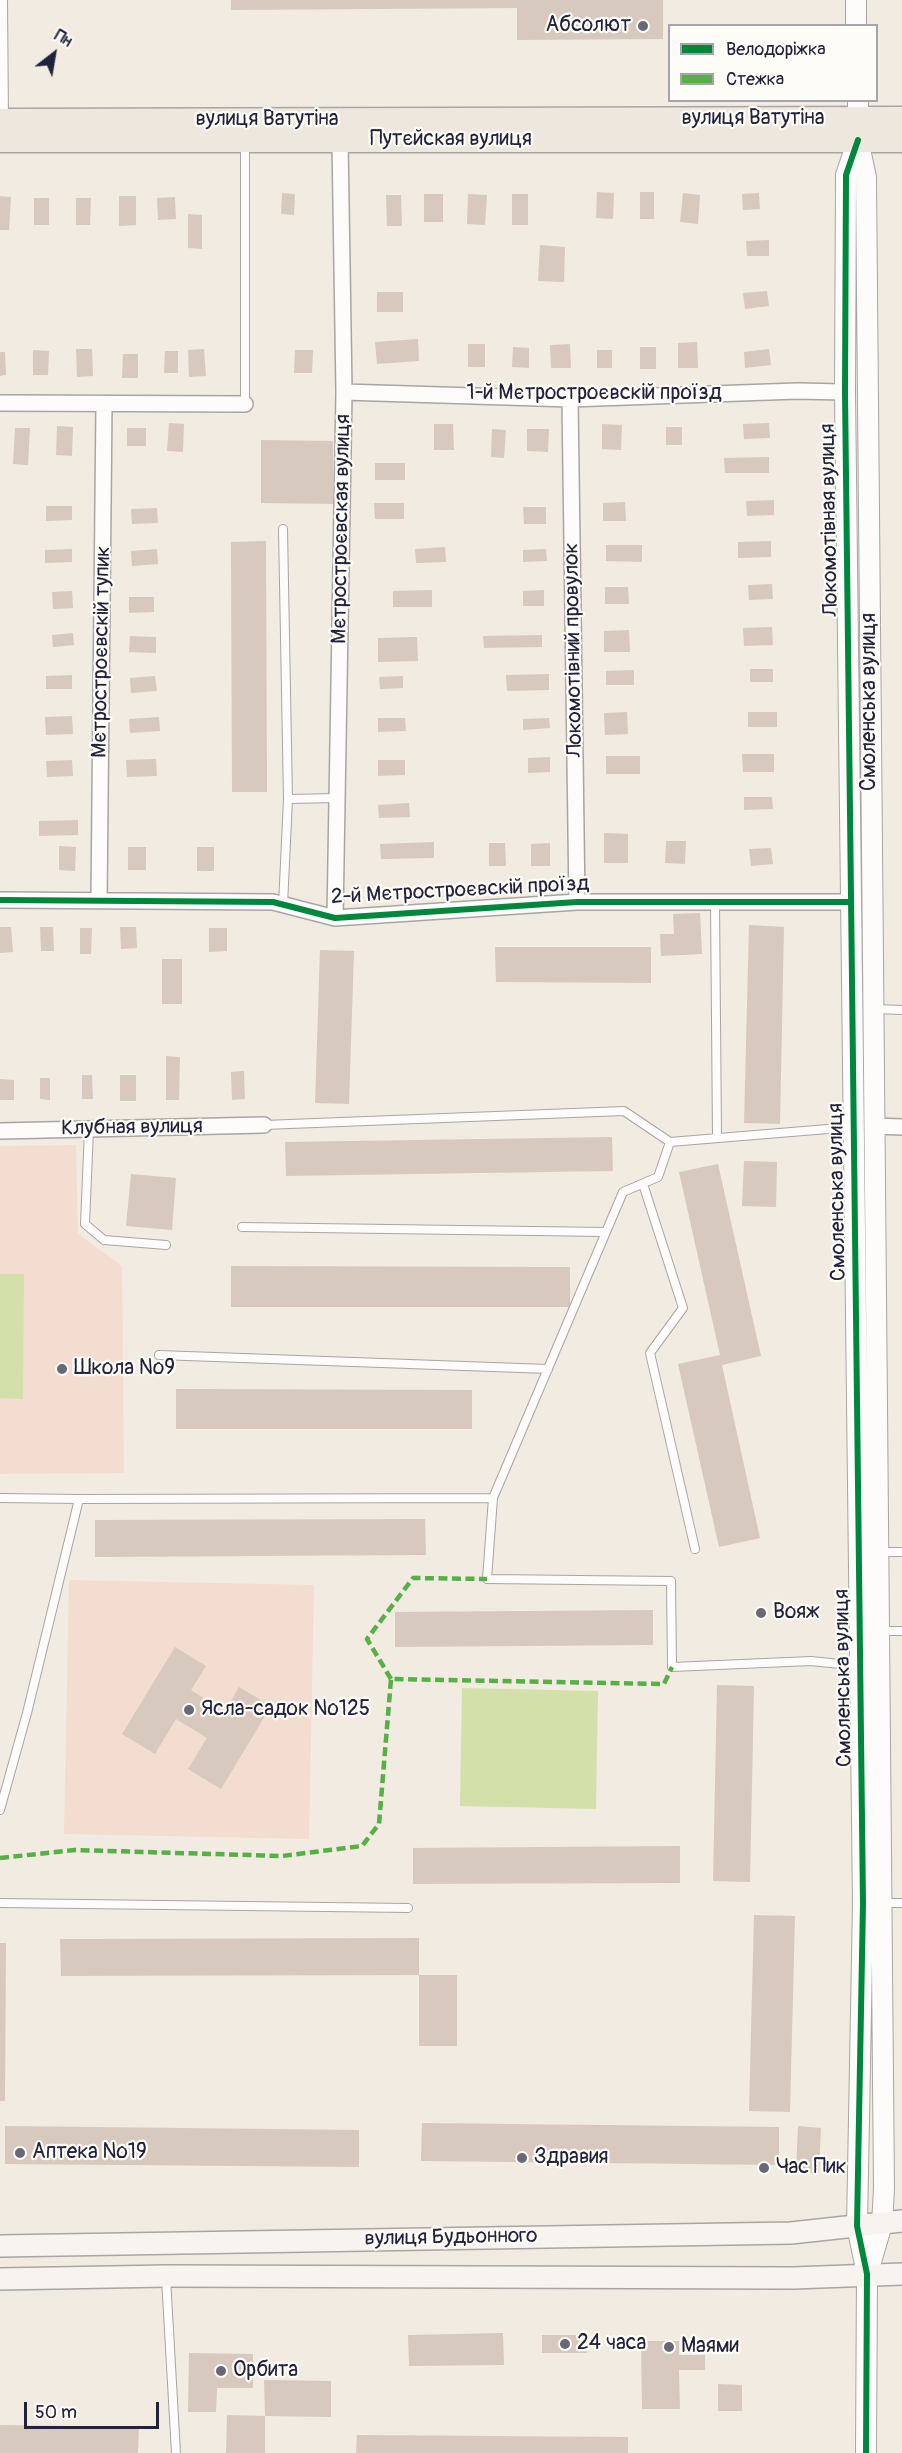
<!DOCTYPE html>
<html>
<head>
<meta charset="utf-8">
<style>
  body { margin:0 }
  #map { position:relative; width:902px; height:2453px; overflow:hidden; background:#f1ebe1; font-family:Pangolin,sans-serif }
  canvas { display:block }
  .legend { position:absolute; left:668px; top:24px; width:210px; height:78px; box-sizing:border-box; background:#fdfcf7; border:2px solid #a5a5ac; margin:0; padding:8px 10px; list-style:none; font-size:18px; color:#22223b }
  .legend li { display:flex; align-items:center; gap:12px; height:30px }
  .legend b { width:30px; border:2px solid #a5a5ac }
  .north { position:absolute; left:24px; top:24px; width:60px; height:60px; -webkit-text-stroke:4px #fdfcf7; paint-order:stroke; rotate:31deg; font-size:16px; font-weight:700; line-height:24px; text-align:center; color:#22223b }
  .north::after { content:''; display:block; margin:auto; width:21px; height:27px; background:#22223b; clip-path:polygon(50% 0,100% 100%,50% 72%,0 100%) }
  .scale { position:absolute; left:24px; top:2402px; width:135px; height:27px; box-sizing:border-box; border:3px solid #22223b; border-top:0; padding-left:8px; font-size:18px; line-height:21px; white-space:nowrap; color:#22223b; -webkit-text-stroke:4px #fdfcf7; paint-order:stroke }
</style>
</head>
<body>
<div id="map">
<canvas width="902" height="2453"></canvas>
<ul class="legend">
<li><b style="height:8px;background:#00873e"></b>Велодоріжка</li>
<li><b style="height:8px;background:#55b146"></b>Стежка</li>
</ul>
<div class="north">Пн</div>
<div class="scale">50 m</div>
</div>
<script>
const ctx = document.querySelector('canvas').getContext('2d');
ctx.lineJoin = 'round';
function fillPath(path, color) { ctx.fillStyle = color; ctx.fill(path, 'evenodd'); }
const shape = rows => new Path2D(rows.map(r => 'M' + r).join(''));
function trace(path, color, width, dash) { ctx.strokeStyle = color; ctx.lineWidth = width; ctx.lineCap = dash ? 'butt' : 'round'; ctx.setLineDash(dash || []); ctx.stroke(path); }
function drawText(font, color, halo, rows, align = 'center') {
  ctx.font = font + ' Pangolin,sans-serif'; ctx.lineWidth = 4.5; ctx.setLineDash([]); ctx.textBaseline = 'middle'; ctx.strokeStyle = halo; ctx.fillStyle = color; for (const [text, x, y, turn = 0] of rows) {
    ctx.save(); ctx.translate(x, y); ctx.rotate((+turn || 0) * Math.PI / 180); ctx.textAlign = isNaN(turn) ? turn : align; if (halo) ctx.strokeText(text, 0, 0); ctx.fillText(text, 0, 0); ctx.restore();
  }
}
const built = shape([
  [76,1145,78,1234,122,1266,124,1473,0,1474,0,1146],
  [69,1580,314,1585,309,1839,64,1834]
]);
const green = shape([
  [0,1274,24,1274,23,1399,0,1398],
  [462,1688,598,1691,596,1809,460,1806]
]);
const building = shape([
  [231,0,663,0,663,39,517,40,517,8,231,10],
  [597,192,614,193,613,219,596,218],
  [640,192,654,192,654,219,640,219],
  [282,193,295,194,294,215,281,214],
  [683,193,700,195,698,224,680,222],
  [759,193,760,209,743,210,742,194],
  [424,194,443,194,443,222,424,222],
  [468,194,487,195,485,225,467,224],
  [512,194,528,194,528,225,512,225],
  [386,195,401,195,402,226,387,226],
  [0,196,11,197,9,230,0,230],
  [119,196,136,196,136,225,119,226],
  [175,197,176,219,158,220,157,198],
  [34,198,49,198,49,225,34,225],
  [76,198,91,198,90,225,76,225],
  [188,214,202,215,202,249,188,248],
  [769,240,769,256,747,256,746,241],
  [540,245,565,247,564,282,538,281],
  [767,291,769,306,745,309,743,293],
  [377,292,403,292,403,312,377,312],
  [418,339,419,361,377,364,375,342],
  [697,342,698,368,678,368,678,343],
  [468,344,485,344,485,367,468,367],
  [570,344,571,368,551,368,550,345],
  [513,347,529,348,529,368,512,367],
  [640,347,656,347,656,369,640,369],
  [76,349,92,349,93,376,77,377],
  [204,349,206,376,189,377,188,350],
  [769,349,771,365,745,368,744,352],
  [33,350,49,351,48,375,33,375],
  [295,350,313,350,312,373,294,373],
  [597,350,612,350,612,368,597,368],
  [165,351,178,351,178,373,164,373],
  [0,352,5,352,6,375,0,376],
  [123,354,138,354,138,378,122,378],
  [169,423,184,424,183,452,167,451],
  [769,423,770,438,744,439,743,424],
  [434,424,453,424,454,450,434,450],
  [602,424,622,425,621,450,602,449],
  [57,426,73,427,72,456,56,455],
  [666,427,682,427,682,445,666,445],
  [15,428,30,428,28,465,13,464],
  [127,428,146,428,146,446,127,446],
  [492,429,506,430,504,458,491,457],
  [527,429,549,429,548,452,527,451],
  [261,440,333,441,333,504,261,503],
  [769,457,769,473,725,473,724,458],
  [375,463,405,463,405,480,375,480],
  [774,500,774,515,747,516,746,501],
  [625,502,626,521,603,521,603,503],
  [374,503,404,503,404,519,375,519],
  [46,506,72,506,72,520,46,521],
  [523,507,546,507,546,524,524,524],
  [157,508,158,523,132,524,131,509],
  [266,541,267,792,232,792,231,542],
  [771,541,771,557,738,558,738,542],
  [606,545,642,545,642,562,606,561],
  [445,547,446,562,416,563,415,549],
  [72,549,72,562,45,563,45,550],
  [157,549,158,564,132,566,131,551],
  [546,549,547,561,523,562,523,550],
  [772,584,773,599,749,600,748,585],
  [605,587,628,587,629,604,605,604],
  [432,590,432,607,393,607,393,591],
  [544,590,544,606,523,606,523,591],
  [72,591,73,608,53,609,52,592],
  [129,597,154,597,154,612,129,613],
  [772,627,773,645,744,646,743,628],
  [629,630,630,652,604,652,604,631],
  [73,633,74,645,53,647,52,635],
  [542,635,542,647,484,648,483,636],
  [130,636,156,637,156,653,129,652],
  [417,637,418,661,378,662,378,638],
  [750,669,773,669,773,682,750,682],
  [634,670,634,685,606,685,606,671],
  [549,674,549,690,507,691,506,675],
  [72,675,72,689,46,689,46,676],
  [155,676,157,691,131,693,130,678],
  [403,676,403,688,380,689,379,677],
  [627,712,628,734,605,735,604,713],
  [748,712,777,712,777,727,748,727],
  [72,716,73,734,46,735,45,717],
  [159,717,160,731,130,733,129,719],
  [378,718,405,718,406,731,378,732],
  [549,718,550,728,523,730,523,719],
  [742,754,774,754,774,772,743,772],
  [606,756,640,756,640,774,606,774],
  [550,757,550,772,528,773,528,758],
  [156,759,157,776,127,777,126,760],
  [72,760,73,776,47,777,46,761],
  [378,760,405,760,405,775,378,776],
  [744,797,772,797,773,809,744,810],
  [409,803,410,817,379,818,378,805],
  [78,820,78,835,39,836,39,821],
  [604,833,628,834,628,863,604,863],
  [666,841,686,841,685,864,665,863],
  [434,842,434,858,381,859,380,844],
  [489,843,505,843,506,866,489,866],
  [550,843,550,866,531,866,531,844],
  [59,846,76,847,75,871,59,870],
  [128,847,146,847,146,870,128,870],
  [197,847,214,847,214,871,197,871],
  [771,848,773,864,751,866,749,849],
  [700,913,702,954,661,956,660,934,674,934,673,914],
  [749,925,784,927,780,1124,744,1123],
  [0,927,11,927,13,952,0,953],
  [40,927,53,927,54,951,41,951],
  [120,927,136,927,137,948,121,949],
  [80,928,92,928,91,954,80,954],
  [209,928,227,928,227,951,209,952],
  [495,947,651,947,651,983,496,982],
  [320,950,354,951,349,1104,315,1103],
  [162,959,182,959,182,1004,162,1004],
  [166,1056,180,1057,179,1100,166,1100],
  [244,1071,245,1099,232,1100,231,1072],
  [82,1075,92,1075,93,1099,82,1099],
  [120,1075,136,1075,136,1101,120,1101],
  [40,1078,50,1078,50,1100,40,1099],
  [0,1079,14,1080,14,1100,0,1100],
  [612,1137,613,1171,286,1176,285,1142],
  [744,1161,777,1162,776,1207,742,1206],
  [718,1164,761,1356,722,1365,760,1538,719,1547,678,1364,720,1355,679,1172],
  [131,1174,176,1178,172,1230,126,1226],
  [231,1266,570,1267,570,1307,231,1307],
  [176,1389,472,1390,472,1429,176,1429],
  [425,1519,426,1555,95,1557,95,1520],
  [653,1610,653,1645,395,1647,395,1612],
  [175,1647,206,1666,191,1690,225,1711,239,1687,271,1706,221,1789,188,1769,207,1738,176,1719,155,1754,122,1734],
  [717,1685,754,1686,750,1882,713,1881],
  [680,1846,680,1883,413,1884,413,1848],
  [754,1915,795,1916,790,2112,749,2111],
  [419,1938,419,1975,457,1975,457,2046,419,2046,419,1975,61,1976,60,1939],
  [0,1943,6,1943,5,2101,0,2101],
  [422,2123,779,2127,779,2165,421,2161],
  [5,2126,359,2130,359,2167,5,2164],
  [798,2126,821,2128,819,2173,796,2172],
  [503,2333,504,2365,409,2366,408,2335],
  [542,2335,587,2335,587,2353,542,2353],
  [641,2341,679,2341,679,2355,705,2355,705,2370,679,2370,680,2409,642,2409],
  [189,2353,253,2354,253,2388,217,2388,216,2412,188,2412],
  [264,2380,331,2381,331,2417,265,2416],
  [718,2384,742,2385,742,2411,718,2411],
  [227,2415,265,2416,265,2453,226,2453],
  [0,2425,139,2427,138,2453,0,2453],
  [357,2435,628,2437,628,2453,356,2453]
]);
const service = shape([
  [3,0,4,118],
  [245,144,245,404],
  [283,529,288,799,337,798],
  [715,902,717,1137],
  [283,905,288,799],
  [875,1009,902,1010],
  [264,1125,624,1111,670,1142,852,1127],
  [89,1129,85,1224,104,1240,166,1245],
  [643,1184,683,1308,650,1353,695,1549],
  [242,1227,606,1232],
  [159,1355,548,1369],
  [0,1498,79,1499],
  [493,1498,487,1579,671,1581,672,1667,811,1661,859,1666],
  [879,1552,902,1552],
  [880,1631,902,1631],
  [0,1810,27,1713,79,1499,493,1498,623,1192,658,1177,670,1142],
  [0,1903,408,1908],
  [882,1903,902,1903],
  [166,2278,176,2453]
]);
const minor = shape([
  [344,392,570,399,797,391,845,392],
  [570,399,577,902],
  [0,403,245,404],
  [99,899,104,404],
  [0,900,273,902,335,918,577,902,851,902],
  [335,918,344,392,340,140],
  [874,1126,902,1127],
  [0,1131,264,1125]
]);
const tertiary = shape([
  [856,0,856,26],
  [858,100,858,140,866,177,884,2188,882,2224,868,2272],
  [858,140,846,175,845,392,863,1903,857,2226,867,2274,866,2453]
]);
const secondary = shape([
  [0,2246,791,2233,902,2221],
  [0,2279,166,2276,793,2278,902,2274]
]);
const primary = shape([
  [0,121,902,119],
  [0,140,902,140]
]);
const quiet = shape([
  [391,1679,367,1639,413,1578,487,1579],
  [0,1858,75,1850,282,1856,362,1846,379,1824,391,1679,664,1684,672,1667]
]);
const cycleway = shape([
  [858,140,846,175,845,392,863,1903,857,2226,867,2274,866,2453],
  [0,900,273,902,335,918,577,902,851,902]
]);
const markers = [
  [643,26,6,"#6a6875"],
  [62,1369,6,"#6a6875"],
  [761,1613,6,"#6a6875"],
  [189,1710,6,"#6a6875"],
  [20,2153,6,"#6a6875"],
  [522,2158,6,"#6a6875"],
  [764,2168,6,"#6a6875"],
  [565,2344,6,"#6a6875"],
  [669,2347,6,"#6a6875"],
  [221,2371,6,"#6a6875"]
];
const poiNames = [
  ["Абсолют",631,26,"right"],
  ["Школа №9",74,1369],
  ["Вояж",773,1613],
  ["Ясла-садок №125",201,1710],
  ["Аптека №19",32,2153],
  ["Здравия",534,2158],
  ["Час Пик",776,2168],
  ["24 часа",577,2344],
  ["Маями",681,2347],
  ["Орбита",233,2371]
];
const streetNames = [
  ["вулиця Ватутіна",753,119],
  ["вулиця Ватутіна",267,120],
  ["Путєйская вулиця",451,140],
  ["1-й Мєтростроєвскій проїзд",594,394],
  ["Локомотівная вулиця",830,520,-91],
  ["Мєтростроєвская вулиця",342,529,-89],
  ["Локомотівний провулок",574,650,-91],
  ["Мєтростроєвскій тупик",102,652,-89],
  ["Смоленська вулиця",870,702,-90],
  ["2-й Мєтростроєвскій проїзд",460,891,-3],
  ["Клубная вулиця",132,1128,-1],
  ["Смоленська вулиця",838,1192,-91],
  ["Смоленська вулиця",844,1678,-91],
  ["вулиця Будьонного",451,2238,-1]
];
fillPath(built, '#f3ddd0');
fillPath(green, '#d3e0aa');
fillPath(building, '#d7c9be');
trace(service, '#a9a5a3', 10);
trace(minor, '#a9a5a3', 18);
trace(tertiary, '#a9a5a3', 22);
trace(secondary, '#a9a5a3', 24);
trace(primary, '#a9a5a3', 27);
trace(service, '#fdfcfa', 8);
trace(minor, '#fdfcfa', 15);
trace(tertiary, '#fdfcfa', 20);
trace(secondary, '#f7f4ef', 21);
trace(primary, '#eee7de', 24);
trace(quiet, '#55b146', 4.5, [9, 4.5]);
trace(cycleway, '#00873e', 6);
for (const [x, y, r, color] of markers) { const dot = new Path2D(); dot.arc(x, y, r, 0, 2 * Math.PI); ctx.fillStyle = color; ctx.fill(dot); trace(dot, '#fdfcf7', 2); }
drawText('21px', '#22223b', '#fdfcf7', poiNames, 'left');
drawText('21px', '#22223b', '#fdfcf7', streetNames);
</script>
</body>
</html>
